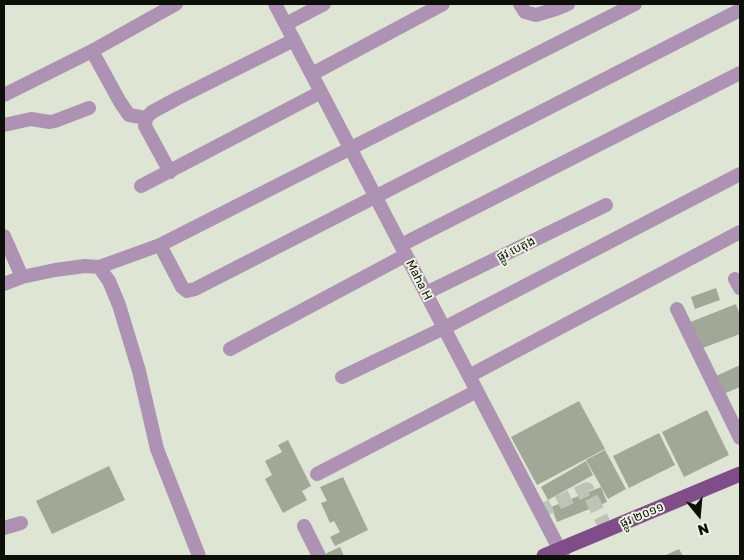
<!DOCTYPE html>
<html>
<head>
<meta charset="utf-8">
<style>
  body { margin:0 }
  #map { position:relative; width:744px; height:560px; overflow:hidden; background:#dee5d4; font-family:"Golos Text",sans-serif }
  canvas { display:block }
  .frame { position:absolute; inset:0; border:5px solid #0d0f09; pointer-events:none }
  .north { position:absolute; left:674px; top:490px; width:50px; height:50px; -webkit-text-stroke:4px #ecf3e1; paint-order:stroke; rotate:163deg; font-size:14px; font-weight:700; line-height:20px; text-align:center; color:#0d0f09 }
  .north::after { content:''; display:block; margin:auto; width:18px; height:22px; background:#0d0f09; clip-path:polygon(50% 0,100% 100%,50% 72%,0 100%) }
</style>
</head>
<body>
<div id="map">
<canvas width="744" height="560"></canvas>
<div class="frame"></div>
<div class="north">N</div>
</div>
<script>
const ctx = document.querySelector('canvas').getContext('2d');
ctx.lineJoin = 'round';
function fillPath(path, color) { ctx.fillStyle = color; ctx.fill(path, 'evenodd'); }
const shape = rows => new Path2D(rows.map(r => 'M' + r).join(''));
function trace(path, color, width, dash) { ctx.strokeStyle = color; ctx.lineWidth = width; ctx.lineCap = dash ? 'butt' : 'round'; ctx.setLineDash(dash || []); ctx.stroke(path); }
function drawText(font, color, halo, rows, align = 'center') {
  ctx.font = font + ' "Golos Text","Noto Sans Khmer",sans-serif'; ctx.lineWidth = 4; ctx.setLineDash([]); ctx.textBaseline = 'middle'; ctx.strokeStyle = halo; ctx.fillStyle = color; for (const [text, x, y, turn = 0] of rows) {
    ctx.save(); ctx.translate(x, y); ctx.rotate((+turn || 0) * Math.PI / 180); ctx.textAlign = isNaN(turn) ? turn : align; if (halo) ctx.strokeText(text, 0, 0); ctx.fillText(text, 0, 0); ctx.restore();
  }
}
const building = shape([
  [716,288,720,300,695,309,691,297],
  [736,304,740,315,740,334,700,349,688,323],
  [740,365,740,387,721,395,714,377],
  [579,401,605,449,537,485,511,437],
  [707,410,729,455,684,477,662,432],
  [659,433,675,465,629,488,613,456],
  [288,440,311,486,302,491,307,500,283,513,265,479,272,475,265,461,282,452,278,445],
  [605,450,626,489,608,499,586,460],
  [586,461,593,475,548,500,541,487],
  [109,466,125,500,52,534,36,501],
  [343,477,368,530,335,546,330,537,340,532,334,521,330,523,321,503,327,501,320,487],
  [601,487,607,502,557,522,551,507],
  [340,547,344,556,326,556,325,554],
  [679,549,683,556,664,556]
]);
const minorTunnel = shape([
  [539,512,587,489,607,530]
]);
const minor = shape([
  [275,4,563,556],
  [520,4,525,12,536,15,556,9,568,4],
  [286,24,324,4],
  [92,51,120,102,129,115,146,118],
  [312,74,443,4],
  [4,95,92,51,176,4],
  [4,125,31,119,50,122,55,121,89,108],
  [170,172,145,126,146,118,152,112,178,98,294,40],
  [141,186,321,92],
  [4,236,22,277,4,284],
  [160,245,182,287,187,291,195,289,740,10],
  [401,245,740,73],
  [99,267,160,245,635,4],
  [22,277,55,270,85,266,99,267,109,281,119,305,139,371,157,449,199,556],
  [735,279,740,288],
  [426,293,606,205],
  [677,309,740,438],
  [230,349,406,255],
  [469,376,740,232],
  [342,377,444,328,740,174],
  [317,474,477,391],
  [304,526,319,556],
  [4,528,21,523]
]);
const major = shape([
  [544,556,740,474]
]);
const streetNames = [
  ["ផ្លូវ បេតុង",516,249,-26],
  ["Maha H",419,280,63],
  ["ផ្លូវ ២០១១",642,515,-23]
];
fillPath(building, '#a1a897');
trace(minorTunnel, '#bfc5b6', 14, [14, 7]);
trace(minor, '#ae92b3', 14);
trace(major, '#804d89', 15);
drawText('12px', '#0d0f09', '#ecf3e1', streetNames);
</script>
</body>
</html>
